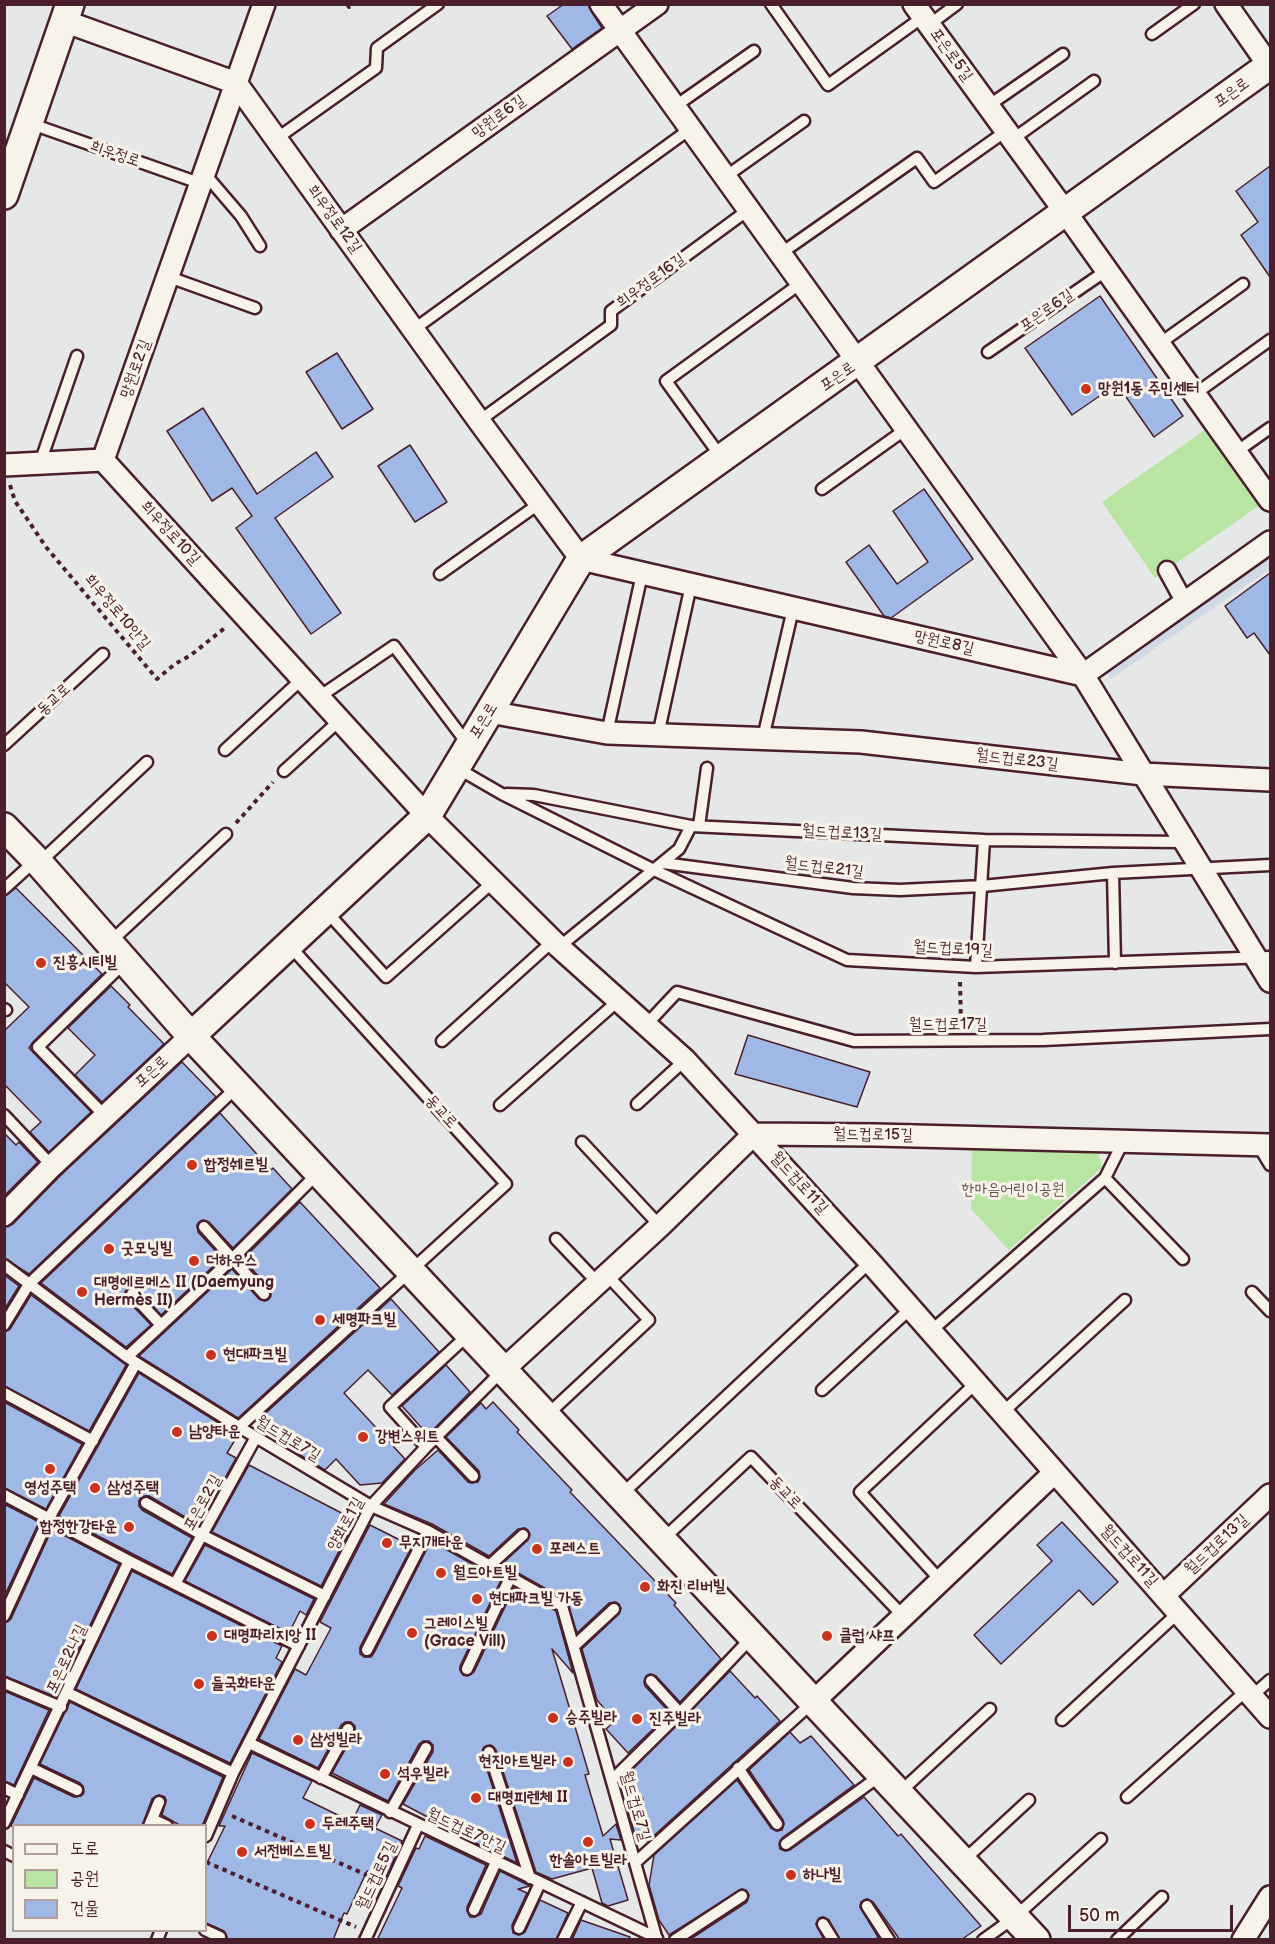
<!DOCTYPE html>
<html>
<head>
<meta charset="utf-8">
<style>
  body { margin:0 }
  #map { position:relative; width:1275px; height:1944px; overflow:hidden; background:#e6e7e7; font-family:"Balsamiq Sans","Poor Story",sans-serif }
  canvas { display:block }
  .frame { position:absolute; inset:0; border:6px solid #4a1f2b; pointer-events:none }
  .legend { position:absolute; left:12px; top:1824px; width:195px; height:108px; box-sizing:border-box; background:#f7f3e8; border:2px solid #b29e9c; margin:0; padding:8px 10px; list-style:none; font-size:18px; color:#4a1f2b }
  .legend li { display:flex; align-items:center; gap:12px; height:30px }
  .legend b { width:30px; border:2px solid #b29e9c }
  .scale { position:absolute; left:1068px; top:1905px; width:165px; height:27px; box-sizing:border-box; border:3px solid #4a1f2b; border-top:0; padding-left:8px; font-size:18px; line-height:21px; white-space:nowrap; color:#4a1f2b; -webkit-text-stroke:4px #f7f3e8; paint-order:stroke }
</style>
</head>
<body>
<div id="map">
<canvas width="1275" height="1944"></canvas>
<div class="frame"></div>
<ul class="legend">
<li><b style="height:8px;background:#f7f3e8"></b>도로</li>
<li><b style="height:16px;background:#b8e5a2"></b>공원</li>
<li><b style="height:16px;background:#a0b8e5"></b>건물</li>
</ul>
<div class="scale">50 m</div>
</div>
<script>
const ctx = document.querySelector('canvas').getContext('2d');
ctx.lineJoin = 'round';
function fillPath(path, color) { ctx.fillStyle = color; ctx.fill(path, 'evenodd'); }
const shape = rows => new Path2D(rows.map(r => 'M' + r).join(''));
function trace(path, color, width, dash) { ctx.strokeStyle = color; ctx.lineWidth = width; ctx.lineCap = dash ? 'butt' : 'round'; ctx.setLineDash(dash || []); ctx.stroke(path); }
function drawText(font, color, halo, rows, align = 'center') {
  ctx.font = font + ' "Balsamiq Sans","Poor Story",sans-serif'; ctx.lineWidth = 6; ctx.setLineDash([]); ctx.textBaseline = 'middle'; ctx.strokeStyle = halo; ctx.fillStyle = color; for (const [text, x, y, turn = 0] of rows) {
    ctx.save(); ctx.translate(x, y); ctx.rotate((+turn || 0) * Math.PI / 180); ctx.textAlign = isNaN(turn) ? turn : align; if (halo) ctx.strokeText(text, 0, 0); ctx.fillText(text, 0, 0); ctx.restore();
  }
}
const built = shape([
  [1270,536,1270,569,1111,679,1098,661]
]);
const green = shape([
  [1206,429,1260,505,1155,578,1102,502],
  [972,1148,1097,1150,1103,1167,1009,1250,971,1209]
]);
const building = shape([
  [564,4,588,4,591,11,602,28,572,49,547,16,564,4],
  [1270,166,1270,277,1241,235,1258,222,1236,191,1270,166],
  [1100,296,1183,416,1154,437,1117,384,1072,415,1025,348,1100,296],
  [337,353,373,409,342,429,306,372,337,353],
  [203,408,257,494,316,452,333,477,275,518,341,613,311,634,236,528,252,516,232,488,212,501,167,431,203,408],
  [410,445,447,502,415,522,378,466,410,445],
  [924,489,973,559,891,618,884,616,846,562,869,545,897,584,928,562,893,511,924,489],
  [1270,573,1270,655,1254,633,1247,638,1225,606,1270,573],
  [16,888,102,974,33,1042,29,1048,91,1112,49,1152,30,1132,41,1122,4,1084,4,1031,29,1007,4,982,4,896,16,888],
  [111,986,130,1005,128,1007,164,1044,102,1102,75,1075,95,1055,68,1028,111,986],
  [748,1035,870,1072,857,1107,735,1074,748,1035],
  [182,1062,216,1097,29,1274,4,1258,4,1227,13,1224,61,1175,182,1062],
  [220,1113,271,1170,273,1168,292,1189,233,1248,209,1222,203,1220,199,1222,197,1225,198,1232,222,1258,161,1315,137,1288,131,1287,127,1289,125,1292,126,1299,151,1325,126,1347,41,1283,220,1113],
  [4,1133,16,1145,19,1142,38,1162,4,1196,4,1133],
  [300,1202,380,1288,238,1418,139,1356,232,1269,259,1299,265,1301,269,1299,271,1296,270,1289,243,1259,300,1202],
  [4,1275,19,1286,4,1310,4,1275],
  [31,1295,126,1365,89,1431,4,1386,4,1332,10,1329,31,1295],
  [391,1299,439,1352,392,1395,368,1370,344,1393,405,1459,382,1483,360,1485,336,1459,325,1470,275,1440,257,1421,391,1299],
  [446,1365,470,1392,428,1435,402,1406,446,1365],
  [139,1373,238,1435,227,1453,236,1458,199,1525,149,1496,143,1496,139,1500,139,1506,142,1510,192,1538,172,1574,59,1516,139,1373],
  [4,1402,82,1444,46,1509,4,1488,4,1402],
  [493,1402,519,1430,517,1432,572,1490,570,1492,676,1603,674,1605,721,1659,680,1702,656,1676,650,1674,646,1676,644,1682,645,1686,670,1713,628,1753,606,1729,615,1721,597,1700,582,1649,619,1614,621,1608,619,1604,616,1602,609,1603,577,1633,566,1600,502,1564,528,1540,530,1534,528,1530,525,1528,518,1529,489,1556,432,1524,384,1504,415,1470,438,1450,468,1482,471,1483,478,1482,480,1478,479,1471,446,1437,481,1403,486,1409,493,1402],
  [249,1465,355,1520,321,1586,212,1532,249,1465],
  [4,1504,39,1522,4,1597,4,1504],
  [1062,1522,1118,1582,1093,1605,1079,1590,1001,1664,974,1635,1052,1561,1037,1545,1062,1522],
  [370,1525,412,1546,360,1647,360,1654,364,1657,371,1657,374,1653,431,1541,501,1580,460,1666,460,1670,463,1675,468,1676,474,1672,514,1588,556,1611,573,1673,552,1649,589,1774,585,1775,603,1836,616,1824,621,1840,610,1839,628,1900,608,1906,602,1903,592,1868,552,1879,536,1872,496,1750,491,1745,484,1747,482,1754,517,1863,432,1822,433,1820,403,1804,433,1752,433,1745,429,1741,423,1741,419,1744,388,1801,332,1773,355,1732,355,1726,351,1722,345,1722,341,1725,318,1768,259,1739,295,1669,306,1675,331,1628,320,1622,370,1525],
  [52,1529,119,1564,56,1697,4,1676,4,1623,11,1619,52,1529],
  [205,1545,314,1599,306,1615,300,1611,289,1633,185,1581,205,1545],
  [132,1571,282,1646,276,1658,282,1662,230,1763,76,1689,132,1571],
  [730,1671,755,1698,757,1696,780,1721,648,1841,636,1840,629,1812,643,1799,624,1778,730,1671],
  [4,1691,49,1710,14,1785,4,1781,4,1691],
  [70,1702,223,1777,202,1826,181,1826,162,1815,166,1800,165,1797,159,1795,152,1799,142,1826,11,1826,34,1778,74,1797,81,1796,84,1793,83,1786,80,1783,40,1764,70,1702],
  [790,1732,800,1743,811,1736,854,1785,782,1838,779,1844,780,1849,786,1851,790,1850,864,1797,898,1836,901,1834,926,1863,981,1926,961,1940,900,1940,873,1902,867,1899,861,1902,860,1907,878,1937,875,1940,840,1940,829,1920,823,1917,819,1918,816,1924,824,1940,689,1940,747,1902,749,1895,746,1890,742,1889,669,1935,659,1920,649,1885,654,1855,737,1780,771,1828,777,1831,782,1830,784,1824,783,1820,749,1770,790,1732],
  [252,1753,312,1781,303,1798,352,1822,360,1805,382,1815,375,1828,402,1841,385,1880,367,1871,347,1914,344,1913,333,1940,228,1940,224,1931,206,1923,206,1865,225,1826,219,1826,252,1753],
  [425,1836,486,1865,467,1907,467,1911,470,1917,475,1917,481,1914,500,1871,530,1886,518,1889,527,1893,512,1925,513,1933,519,1935,525,1932,540,1900,568,1913,556,1940,377,1940,402,1888,398,1886,416,1848,419,1849,425,1836],
  [581,1920,630,1937,629,1940,572,1940,581,1920]
]);
const path = shape([
  [347,4,349,7,352,4],
  [10,485,15,501,46,547,157,679,175,664,191,655,226,627],
  [236,823,273,782],
  [960,982,961,1025],
  [232,1816,376,1879],
  [206,1862,356,1927]
]);
const service = shape([
  [771,4,828,85,923,17],
  [929,25,957,4],
  [1152,34,1194,4],
  [988,106,1063,54],
  [674,107,754,51],
  [29,123,202,184],
  [276,139,376,68,377,48,438,4],
  [1013,139,1094,81],
  [205,174,241,216,260,246],
  [725,177,804,121],
  [780,254,917,158,934,182,1006,131],
  [169,277,255,308],
  [413,330,690,129],
  [1159,344,1243,284],
  [988,352,1107,270],
  [1195,394,1270,340],
  [479,421,611,325,611,311,748,210],
  [1236,452,1270,428],
  [721,457,666,381,801,283],
  [40,463,77,356],
  [822,489,906,429],
  [440,574,540,503],
  [319,697,394,646,469,746],
  [607,733,642,574],
  [658,735,691,585],
  [763,738,793,609],
  [4,745,103,654],
  [225,750,302,679],
  [457,768,502,794,654,870,847,960,976,967,1270,957],
  [284,771,340,720],
  [507,794,534,795,691,826,984,840,1184,842],
  [699,826,707,768],
  [39,863,147,762],
  [663,863,853,888,900,890,982,886,1113,873,1270,865],
  [1113,873,1115,963],
  [4,889,36,860],
  [326,911,386,977,493,882],
  [109,943,226,834],
  [559,947,679,849,691,826],
  [976,967,984,840],
  [4,1009,6,1010],
  [646,1025,677,992,854,1041,1043,1040,1270,1029],
  [442,1041,553,941],
  [637,1104,685,1060],
  [500,1105,619,1000],
  [4,1115,52,1166],
  [105,1116,38,1047,125,962],
  [582,1142,660,1226],
  [1123,1142,1105,1178,1183,1259],
  [1258,1145,1270,1165],
  [204,1227,264,1294],
  [556,1239,597,1282],
  [4,1265,127,1357,239,1427,371,1506,428,1531,562,1606,657,1940],
  [1252,1292,1270,1311],
  [132,1294,161,1325],
  [4,1325,29,1284,238,1086],
  [931,1331,1105,1178],
  [127,1357,232,1259,319,1172],
  [822,1390,910,1309],
  [4,1393,93,1441],
  [1002,1413,1125,1300],
  [546,1416,649,1320,606,1274],
  [239,1427,506,1184,289,945],
  [436,1437,473,1476],
  [426,1447,390,1407,469,1334],
  [4,1495,129,1561,299,1646],
  [621,1495,870,1262],
  [146,1503,202,1535,325,1596],
  [662,1540,751,1457,903,1616],
  [489,1566,523,1535],
  [941,1581,860,1492,976,1383],
  [175,1584,256,1437],
  [4,1616,49,1518,136,1363],
  [574,1646,614,1609],
  [367,1650,428,1531],
  [467,1669,510,1578],
  [651,1681,680,1713],
  [4,1683,61,1707],
  [68,1693,233,1773],
  [1252,1696,1270,1680],
  [1062,1720,1179,1612],
  [249,1743,657,1938],
  [489,1752,530,1878],
  [31,1768,77,1790],
  [738,1768,777,1824],
  [321,1778,348,1729],
  [612,1780,680,1713,752,1637],
  [4,1788,18,1795],
  [899,1793,990,1709],
  [1127,1797,1247,1690],
  [390,1812,426,1748],
  [152,1819,159,1802],
  [4,1823,129,1561],
  [149,1826,152,1819,167,1826],
  [206,1836,233,1773,371,1506,426,1447,502,1371],
  [786,1844,881,1775],
  [4,1851,14,1856],
  [963,1861,1029,1800],
  [636,1862,813,1702],
  [867,1906,889,1940],
  [474,1910,496,1862],
  [823,1924,833,1940],
  [519,1928,540,1883],
  [205,1930,220,1937,220,1940],
  [157,1940,161,1930],
  [365,1940,418,1825],
  [563,1940,582,1902],
  [675,1940,742,1896],
  [983,1940,1015,1917,1101,1839],
  [1117,1940,1162,1897]
]);
const pedestrian = shape([
  [1167,570,1185,603]
]);
const minor = shape([
  [601,4,1083,675,1270,981],
  [914,4,1066,213,1270,500],
  [1226,4,1270,67],
  [64,21,236,83,479,421,581,559,1083,675,1270,542],
  [341,230,657,4],
  [103,460,264,4],
  [4,465,103,460,427,816,559,947,685,1060,870,1262,1270,1717],
  [489,712,607,733,861,742,1143,774,1270,780],
  [4,1215,52,1166,191,1036],
  [503,1370,660,1226,754,1134,876,1135,1270,1145],
  [1164,1595,1270,1495],
  [813,1702,1054,1473],
  [1243,1940,1270,1897]
]);
const tertiary = shape([
  [4,195,70,4],
  [4,827,39,863,191,1036,1036,1940],
  [191,1036,427,816,581,559,1270,65]
]);
const markers = [
  [1086,389,6,"#c8321e"],
  [41,963,6,"#c8321e"],
  [192,1165,6,"#c8321e"],
  [109,1249,6,"#c8321e"],
  [194,1261,6,"#c8321e"],
  [82,1292,6,"#c8321e"],
  [320,1320,6,"#c8321e"],
  [211,1355,6,"#c8321e"],
  [177,1432,6,"#c8321e"],
  [363,1437,6,"#c8321e"],
  [50,1469,6,"#c8321e"],
  [95,1488,6,"#c8321e"],
  [129,1527,6,"#c8321e"],
  [387,1543,6,"#c8321e"],
  [537,1549,6,"#c8321e"],
  [441,1573,6,"#c8321e"],
  [645,1587,6,"#c8321e"],
  [477,1599,6,"#c8321e"],
  [412,1633,6,"#c8321e"],
  [212,1636,6,"#c8321e"],
  [827,1636,6,"#c8321e"],
  [199,1684,6,"#c8321e"],
  [553,1718,6,"#c8321e"],
  [637,1719,6,"#c8321e"],
  [298,1740,6,"#c8321e"],
  [568,1762,6,"#c8321e"],
  [385,1774,6,"#c8321e"],
  [476,1798,6,"#c8321e"],
  [310,1824,6,"#c8321e"],
  [588,1842,6,"#c8321e"],
  [242,1852,6,"#c8321e"],
  [791,1875,6,"#c8321e"]
];
const streetNames = [
  ["포은로5길",951,55,54],
  ["포은로",1232,93,-36],
  ["망원로6길",499,117,-36],
  ["희우정로",115,154,19],
  ["희우정로12길",334,219,54],
  ["희우정로16길",651,281,-36],
  ["포은로6길",1047,311,-35],
  ["망원로2길",136,369,-70],
  ["포은로",838,377,-35],
  ["희우정로10길",170,533,48],
  ["희우정로10안길",117,612,50],
  ["망원로8길",944,643,13],
  ["동교로",54,700,-43],
  ["포은로",484,721,-59],
  ["월드컵로23길",1017,760,7],
  ["월드컵로13길",842,833,3],
  ["월드컵로21길",824,868,7],
  ["월드컵로19길",953,949,3],
  ["월드컵로17길",948,1025],
  ["포은로",152,1072,-43],
  ["동교로",441,1112,48],
  ["월드컵로15길",873,1135,1],
  ["월드컵로11길",799,1183,48],
  ["월드컵로7길",288,1439,31],
  ["동교로",785,1493,46],
  ["포은로2길",203,1503,-61],
  ["양화로1길",346,1524,-61],
  ["월드컵로13길",1217,1545,-43],
  ["월드컵로11길",1129,1556,48],
  ["포은로2나길",67,1659,-65],
  ["월드컵로7길",635,1806,74],
  ["월드컵로7안길",466,1831,25],
  ["월드컵로5길",377,1876,-65]
];
const poiNames = [
  ["망원1동 주민센터",1098,389],
  ["진흥시티빌",53,963],
  ["합정쉐르빌",204,1165],
  ["굿모닝빌",121,1249],
  ["더하우스",206,1261],
  ["대명에르메스 II (Daemyung",94,1283],
  ["Hermès II)",94,1301],
  ["세명파크빌",332,1320],
  ["현대파크빌",223,1355],
  ["남양타운",189,1432],
  ["강변스위트",375,1437],
  ["영성주택",50,1488,"center"],
  ["삼성주택",107,1488],
  ["합정한강타운",117,1527,"right"],
  ["무지개타운",399,1543],
  ["포레스트",549,1549],
  ["월드아트빌",453,1573],
  ["화진 리버빌",657,1587],
  ["현대파크빌 가동",489,1599],
  ["그레이스빌",424,1624],
  ["(Grace Vill)",424,1642],
  ["대명파리지앙 II",224,1636],
  ["클럽 샤프",839,1636],
  ["들국화타운",211,1684],
  ["승주빌라",565,1718],
  ["진주빌라",649,1719],
  ["삼성빌라",310,1740],
  ["현진아트빌라",556,1762,"right"],
  ["석우빌라",397,1774],
  ["대명피렌체 II",488,1798],
  ["두레주택",322,1824],
  ["서전베스트빌",254,1852],
  ["한솔아트빌라",588,1861,"center"],
  ["하나빌",803,1875]
];
const parkNames = [
  ["한마음어린이공원",1013,1190]
];
fillPath(built, '#d1d9e6');
fillPath(green, '#b8e5a2');
fillPath(building, '#a0b8e5');
trace(building, '#4a1f2b', 1.5);
trace(service, '#4a1f2b', 15);
trace(pedestrian, '#4a1f2b', 21);
trace(minor, '#4a1f2b', 26);
trace(tertiary, '#4a1f2b', 32);
trace(path, '#4a1f2b', 4, [4.5, 4.5]);
trace(service, '#f7f3e8', 10);
trace(pedestrian, '#f7f3e8', 16);
trace(minor, '#f7f3e8', 21);
trace(tertiary, '#f7f3e8', 27);
for (const [x, y, r, color] of markers) { const dot = new Path2D(); dot.arc(x, y, r, 0, 2 * Math.PI); ctx.fillStyle = color; ctx.fill(dot); trace(dot, '#f7f3e8', 2); }
drawText('16px', '#4a1f2b', '#f7f3e8', streetNames);
drawText('bold 16px', '#4a1f2b', '#f7f3e8', poiNames, 'left');
drawText('16px', '#665049', '#f7f3e8', parkNames);
</script>
</body>
</html>
